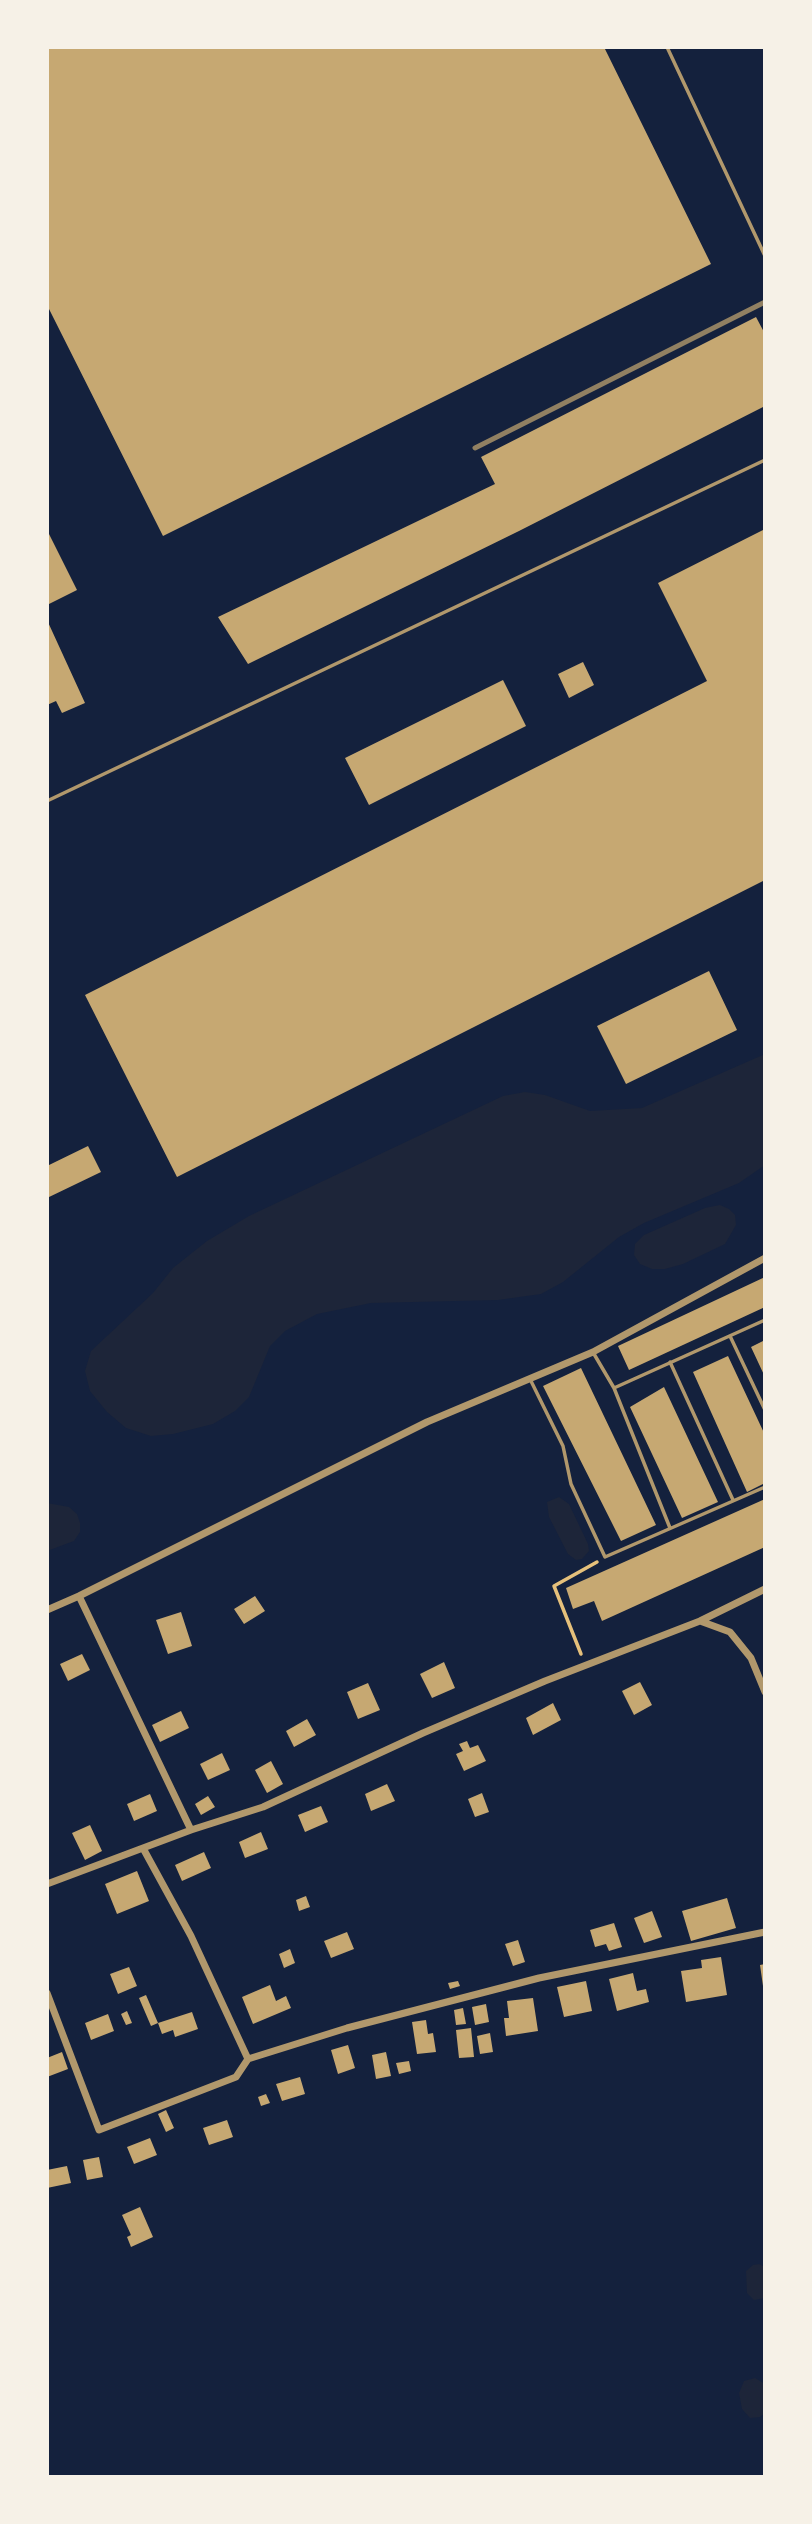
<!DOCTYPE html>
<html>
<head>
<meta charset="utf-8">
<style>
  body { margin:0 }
  #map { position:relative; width:812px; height:2524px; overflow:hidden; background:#14213d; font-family:"Sofia Sans Condensed",sans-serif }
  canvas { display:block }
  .frame { position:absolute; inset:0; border:49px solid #f6f1e7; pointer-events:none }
</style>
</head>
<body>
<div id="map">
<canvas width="812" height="2524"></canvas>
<div class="frame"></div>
</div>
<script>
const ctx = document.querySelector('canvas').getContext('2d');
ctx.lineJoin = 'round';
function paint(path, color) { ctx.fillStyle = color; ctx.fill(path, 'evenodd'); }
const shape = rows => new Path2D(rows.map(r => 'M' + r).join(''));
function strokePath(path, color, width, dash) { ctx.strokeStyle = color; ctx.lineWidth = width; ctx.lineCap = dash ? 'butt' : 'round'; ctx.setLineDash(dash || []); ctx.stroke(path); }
const green = shape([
  [765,1054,765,1165,739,1183,644,1223,619,1237,563,1282,541,1294,498,1300,371,1303,317,1314,285,1331,270,1346,249,1397,235,1411,213,1424,173,1434,151,1436,126,1428,107,1412,90,1391,85,1371,91,1351,153,1293,173,1268,207,1241,249,1216,503,1096,525,1092,545,1095,590,1111,642,1108],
  [720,1205,729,1209,735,1215,736,1225,725,1244,683,1264,665,1269,652,1269,640,1264,634,1255,635,1244,644,1235,705,1208],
  [559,1497,569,1504,588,1544,589,1551,582,1559,576,1560,568,1554,549,1517,547,1502],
  [47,1503,69,1507,77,1514,80,1523,80,1532,74,1541,47,1551],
  [759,2264,765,2267,765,2298,754,2300,747,2293,746,2271,753,2265],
  [755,2378,765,2384,765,2413,760,2417,750,2418,742,2409,739,2393,744,2381]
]);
const building = shape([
  [47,47,604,47,711,264,163,536,47,305],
  [756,317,765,334,765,406,519,531,248,664,218,617,495,484,481,457],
  [765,529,765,880,177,1177,85,995,707,681,658,583],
  [47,530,77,590,47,605],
  [47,620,85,703,62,713,56,701,47,705],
  [583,662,594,685,569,698,558,674],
  [503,680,526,726,369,805,345,758],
  [709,971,737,1030,626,1084,597,1026],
  [88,1146,101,1172,47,1198,47,1166],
  [765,1277,765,1307,629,1370,618,1346],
  [765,1340,765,1377,751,1347],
  [728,1356,765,1435,765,1483,747,1492,693,1372],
  [581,1368,656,1525,621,1541,543,1386],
  [664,1387,718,1502,682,1518,630,1407],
  [765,1499,765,1547,602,1621,594,1601,573,1609,566,1588],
  [255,1596,265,1611,244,1624,234,1609],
  [181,1612,192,1646,168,1654,156,1620],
  [82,1654,90,1670,68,1681,60,1664],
  [444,1662,455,1688,432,1698,420,1674],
  [640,1682,652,1705,634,1715,622,1691],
  [368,1683,380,1710,358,1719,347,1692],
  [553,1703,561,1720,533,1735,526,1718],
  [181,1711,189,1728,160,1742,152,1725],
  [307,1719,316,1735,294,1747,286,1731],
  [467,1741,470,1748,478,1745,486,1761,464,1771,456,1754,463,1751,459,1744],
  [222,1753,230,1770,208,1780,200,1764],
  [271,1761,283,1784,267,1793,255,1770],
  [387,1784,395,1801,371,1811,365,1794],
  [482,1793,489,1812,475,1817,468,1799],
  [150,1794,157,1811,134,1821,127,1804],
  [208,1796,215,1807,201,1815,195,1804],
  [321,1806,328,1822,305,1832,298,1815],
  [90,1825,102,1851,85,1860,72,1833],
  [261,1832,268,1849,245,1858,239,1842],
  [204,1852,211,1868,182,1881,175,1865],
  [137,1871,149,1901,117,1914,105,1884],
  [306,1896,310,1907,299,1911,296,1900],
  [727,1898,736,1928,691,1941,682,1911],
  [652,1911,662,1937,644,1943,634,1918],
  [614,1923,622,1947,609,1951,606,1944,595,1947,590,1930],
  [347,1932,354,1949,331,1958,324,1941],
  [518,1940,525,1962,513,1966,505,1944],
  [290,1949,295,1963,284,1968,279,1954],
  [721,1957,727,1995,686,2002,681,1971,702,1968,701,1960],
  [765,1964,765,1985,763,1986,760,1965],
  [129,1967,137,1986,118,1994,110,1974],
  [633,1973,637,1991,646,1989,649,2002,617,2011,609,1979],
  [458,1981,460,1986,450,1989,448,1983],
  [586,1981,592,2011,564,2017,557,1987],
  [270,1985,276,2001,286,1996,291,2008,253,2024,242,1997],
  [146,1995,158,2023,151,2026,139,1998],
  [533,1998,538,2031,506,2036,504,2018,509,2018,507,2001],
  [486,2004,489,2022,475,2025,472,2007],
  [463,2008,466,2024,456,2025,454,2010],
  [127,2011,132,2023,126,2025,121,2014],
  [192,2012,198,2029,175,2037,173,2030,162,2034,158,2023],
  [108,2014,114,2031,91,2040,85,2023],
  [426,2020,428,2034,433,2033,436,2052,417,2054,412,2022],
  [471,2028,474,2057,459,2058,456,2030],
  [490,2033,493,2052,480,2054,477,2036],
  [348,2045,355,2068,338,2074,331,2050],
  [62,2052,68,2069,47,2077,47,2058],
  [386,2052,391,2076,376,2079,372,2055],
  [409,2061,411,2071,399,2074,396,2063],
  [300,2077,305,2094,282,2101,276,2084],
  [266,2094,270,2103,261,2106,258,2097],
  [166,2110,174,2128,166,2132,158,2114],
  [227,2120,233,2137,209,2145,203,2128],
  [150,2138,157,2155,134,2164,127,2147],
  [99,2157,103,2177,87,2180,83,2160],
  [67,2166,71,2183,47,2188,47,2170],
  [140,2207,153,2237,131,2247,127,2237,131,2235,122,2215]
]);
const path = shape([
  [581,1654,554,1586,597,1562]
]);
const service = shape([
  [667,47,765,256],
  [47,801,765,460],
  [730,1336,765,1410],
  [594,1354,614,1388,765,1320],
  [670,1362,733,1500],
  [530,1379,563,1446,571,1484,605,1557,765,1487],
  [614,1388,670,1528]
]);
const minor = shape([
  [79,1596,191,1830],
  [47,1610,79,1596,427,1422,593,1352,765,1258],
  [700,1621,730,1632,751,1658,765,1692],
  [144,1850,191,1936,248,2059],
  [47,1884,191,1830,263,1807,423,1733,545,1681,700,1621,765,1589],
  [47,1993,99,2130,236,2077,248,2059,347,2028,539,1978,765,1932]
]);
const rail = shape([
  [475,448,765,302]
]);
paint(green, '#1d2539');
paint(building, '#c6a872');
strokePath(path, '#e5c07b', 3.5);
strokePath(service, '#b1986c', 3.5);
strokePath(minor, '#b1986c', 7);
strokePath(rail, '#918062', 5);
</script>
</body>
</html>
